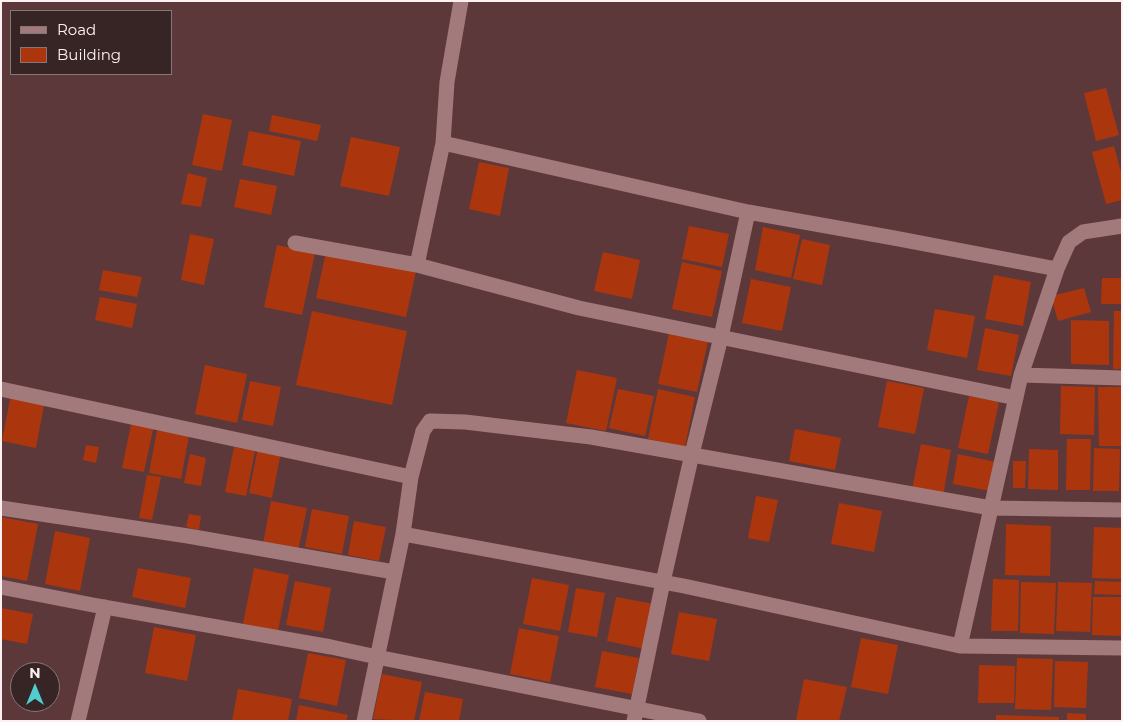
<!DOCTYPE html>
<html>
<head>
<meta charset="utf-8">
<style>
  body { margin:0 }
  #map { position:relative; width:1123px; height:722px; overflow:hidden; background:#5d383a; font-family:Montserrat,sans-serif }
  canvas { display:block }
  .frame { position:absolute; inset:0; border:2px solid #fef0f0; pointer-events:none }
  .legend { position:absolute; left:10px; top:10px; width:162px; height:65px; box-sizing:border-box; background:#372526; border:1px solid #877677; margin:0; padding:6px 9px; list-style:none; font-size:15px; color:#fef0f0 }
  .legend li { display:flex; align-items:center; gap:10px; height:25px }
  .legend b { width:25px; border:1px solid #877677 }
  .north { position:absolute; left:10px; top:662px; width:50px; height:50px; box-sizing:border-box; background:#372526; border:1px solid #877677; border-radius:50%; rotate:0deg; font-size:14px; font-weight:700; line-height:20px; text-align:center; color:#fef0f0 }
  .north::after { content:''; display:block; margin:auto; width:18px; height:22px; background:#52cdcf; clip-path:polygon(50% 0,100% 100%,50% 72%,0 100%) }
</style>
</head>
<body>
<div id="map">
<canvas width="1123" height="722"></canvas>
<div class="frame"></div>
<ul class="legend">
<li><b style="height:6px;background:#a37a7b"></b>Road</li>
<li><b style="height:14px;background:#ab360e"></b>Building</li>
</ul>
<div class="north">N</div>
</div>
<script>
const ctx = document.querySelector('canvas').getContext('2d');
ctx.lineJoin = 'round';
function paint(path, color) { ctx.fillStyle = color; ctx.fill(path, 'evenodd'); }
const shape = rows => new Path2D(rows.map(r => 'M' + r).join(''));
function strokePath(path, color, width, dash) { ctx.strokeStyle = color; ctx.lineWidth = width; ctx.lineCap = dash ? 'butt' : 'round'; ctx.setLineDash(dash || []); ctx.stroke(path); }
const building = shape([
  [1106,88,1119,135,1096,141,1084,93],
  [203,114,232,120,222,171,192,165],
  [272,115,321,125,317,141,269,131],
  [249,131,301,141,294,176,242,165],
  [351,137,400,147,389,196,340,186],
  [1114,146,1122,176,1122,200,1106,204,1092,152],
  [479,162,509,168,500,216,469,209],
  [188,173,207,178,201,207,181,204],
  [240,179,277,186,271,215,234,207],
  [689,226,729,234,722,267,682,259],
  [763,227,800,235,791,278,755,270],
  [190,234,214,239,204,285,181,280],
  [802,239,830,245,822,285,793,279],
  [277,245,315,253,302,315,264,307],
  [326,252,416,271,406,317,316,298],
  [603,252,640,260,632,299,594,291],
  [682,262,722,271,712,317,672,309],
  [103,270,142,277,137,297,99,290],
  [994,275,1031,282,1023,326,985,319],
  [1102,278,1122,278,1122,304,1101,304],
  [751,279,791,287,782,331,742,323],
  [1084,288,1091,312,1058,321,1051,296],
  [100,297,137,304,132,328,95,320],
  [935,309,975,316,967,358,927,350],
  [312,311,407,331,392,405,296,385],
  [1114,311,1122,311,1122,369,1113,369],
  [1071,320,1109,321,1109,365,1071,364],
  [985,328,1019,335,1011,376,977,370],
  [670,329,709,337,697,392,658,384],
  [205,365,247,374,237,423,195,414],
  [577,370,617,378,606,431,566,423],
  [250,381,281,387,273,426,242,420],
  [887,381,924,388,915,434,878,427],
  [1061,386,1095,387,1094,435,1060,434],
  [1098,387,1122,387,1122,446,1099,446],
  [618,389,654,396,645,436,609,428],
  [658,389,695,397,685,447,648,439],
  [11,394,45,400,36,448,2,441],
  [969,396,999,402,988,454,958,448],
  [132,420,154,425,144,472,122,468],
  [795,429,841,438,835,470,789,461],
  [157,430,189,436,181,479,149,473],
  [1067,439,1091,439,1090,490,1066,490],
  [921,444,951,450,943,496,912,490],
  [86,445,99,447,96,463,83,460],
  [234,447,255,451,246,496,225,492],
  [258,448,281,452,272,498,249,493],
  [1094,448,1120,449,1119,491,1093,491],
  [1029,449,1058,450,1058,490,1028,489],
  [190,454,206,458,201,486,184,483],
  [958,454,996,462,991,491,953,484],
  [1013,461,1026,461,1025,488,1013,488],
  [147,475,161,477,152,520,139,518],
  [756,496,778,500,769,542,748,538],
  [271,501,307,508,298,551,263,544],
  [839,503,882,511,874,552,831,544],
  [312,509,349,516,342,554,305,547],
  [189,514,201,516,199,530,186,527],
  [1,517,38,524,27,581,1,576],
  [354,521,386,527,379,561,348,555],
  [1006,524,1051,526,1050,576,1005,575],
  [1094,527,1122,528,1122,579,1092,578],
  [55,531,90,538,80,591,45,584],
  [138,568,191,578,185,608,132,597],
  [254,568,289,575,278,631,243,624],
  [532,578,569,585,560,631,523,624],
  [993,579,1019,580,1018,631,991,631],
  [295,581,331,588,323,632,286,625],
  [1095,581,1122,582,1122,595,1094,594],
  [1021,582,1056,583,1054,634,1020,633],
  [1058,582,1092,583,1090,632,1056,631],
  [576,588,605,593,597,637,568,632],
  [616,597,654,604,645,649,607,641],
  [1093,597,1122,597,1122,636,1092,635],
  [1,608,33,614,27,644,1,639],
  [679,612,717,619,709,661,671,654],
  [154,627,196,635,187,681,145,673],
  [519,628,559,636,550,682,510,674],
  [861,638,898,645,888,694,851,687],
  [602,651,639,658,632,694,595,687],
  [308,653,346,660,337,706,299,698],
  [1017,658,1053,659,1051,710,1015,709],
  [1055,661,1088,662,1086,708,1054,707],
  [979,665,1015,666,1014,703,978,703],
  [382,674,422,682,414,721,373,719],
  [804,679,847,687,839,721,796,721],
  [238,689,292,699,288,721,232,721],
  [425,692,463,699,459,721,419,721],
  [299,705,348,715,346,721,296,721],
  [1067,713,1086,714,1086,721,1067,721],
  [996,715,1059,717,1059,721,996,721]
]);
const minor = shape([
  [443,143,748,212,894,238,1057,269],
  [295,243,417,265,579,308,1016,398],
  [417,265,443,143,447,82,461,1],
  [1021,375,1122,378],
  [1,389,411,477],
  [1,508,188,536,394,572],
  [403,534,684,586,960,646,1122,648],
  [1,587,93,605,331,647,377,657,699,721],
  [960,646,1021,375,1057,269,1069,242,1083,232,1122,226],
  [78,721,105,607],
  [364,721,403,534,411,477,423,431,430,421,465,422,591,437,991,508,1122,510],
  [634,721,663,582,692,454,721,337,748,212]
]);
paint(building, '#ab360e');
strokePath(minor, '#a37a7b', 15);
</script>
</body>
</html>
